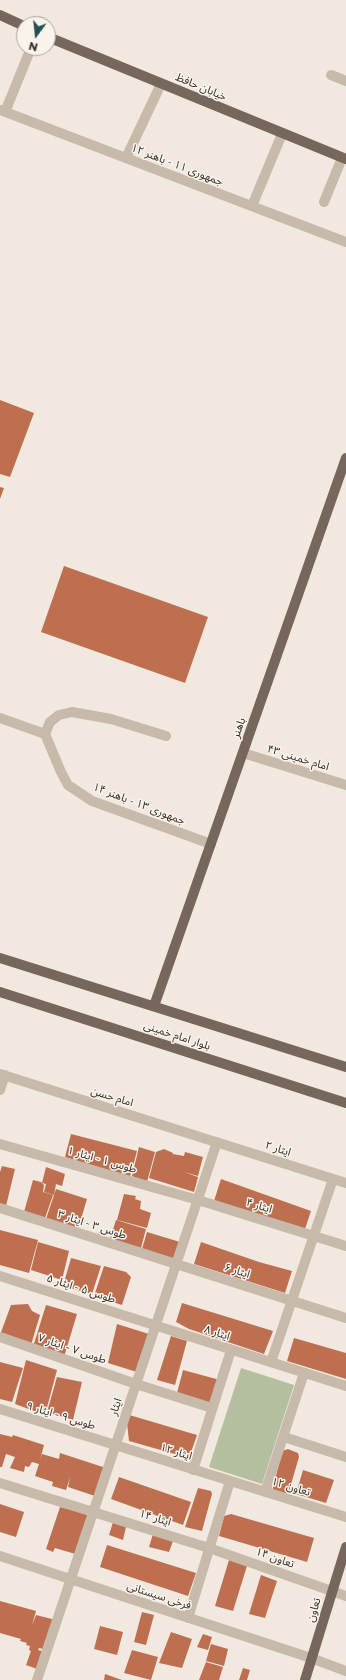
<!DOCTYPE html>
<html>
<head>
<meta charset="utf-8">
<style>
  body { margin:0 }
  #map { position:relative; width:346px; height:1680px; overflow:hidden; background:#f1e9df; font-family:Montserrat,sans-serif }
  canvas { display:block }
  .north { position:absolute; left:16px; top:16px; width:40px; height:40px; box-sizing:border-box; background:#f9f3eb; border:1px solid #aba49e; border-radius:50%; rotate:195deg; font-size:11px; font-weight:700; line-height:16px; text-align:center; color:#372e2a }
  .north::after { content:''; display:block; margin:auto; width:14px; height:18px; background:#225055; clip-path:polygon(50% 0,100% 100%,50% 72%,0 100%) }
</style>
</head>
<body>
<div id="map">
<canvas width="346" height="1680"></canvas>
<div class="north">N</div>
</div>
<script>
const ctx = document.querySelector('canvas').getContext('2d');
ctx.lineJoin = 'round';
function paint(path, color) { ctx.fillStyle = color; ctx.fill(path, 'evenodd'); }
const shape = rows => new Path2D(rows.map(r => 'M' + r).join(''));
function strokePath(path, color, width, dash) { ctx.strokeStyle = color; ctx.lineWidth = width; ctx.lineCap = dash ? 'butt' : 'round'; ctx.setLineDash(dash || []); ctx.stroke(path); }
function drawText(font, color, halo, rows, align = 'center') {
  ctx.font = font + ' Montserrat,"Noto Sans Arabic",sans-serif'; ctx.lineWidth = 3; ctx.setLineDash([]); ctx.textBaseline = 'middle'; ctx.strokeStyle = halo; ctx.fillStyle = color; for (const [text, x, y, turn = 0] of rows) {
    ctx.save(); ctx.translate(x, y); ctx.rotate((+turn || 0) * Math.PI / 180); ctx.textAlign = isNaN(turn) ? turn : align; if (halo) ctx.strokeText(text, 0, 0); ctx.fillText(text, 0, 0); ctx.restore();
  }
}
const green = shape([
  [241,1368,294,1385,262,1484,209,1467]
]);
const building = shape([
  [0,400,34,413,10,477,0,474],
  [0,487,4,488,0,499],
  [64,566,208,617,185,683,41,632],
  [71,1134,137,1151,130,1177,65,1157],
  [139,1147,155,1152,147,1182,132,1176],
  [164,1149,173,1153,172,1158,173,1154,184,1156,185,1152,203,1157,198,1176,184,1172,198,1177,194,1192,149,1178,156,1152],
  [2,1166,15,1169,6,1206,0,1204,0,1172],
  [46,1167,65,1174,62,1186,56,1184,54,1195,44,1192,46,1184,42,1183],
  [221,1179,311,1211,304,1232,213,1204],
  [33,1180,41,1182,44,1185,43,1192,53,1195,45,1218,24,1212],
  [56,1189,87,1199,78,1229,46,1219],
  [124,1194,136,1196,135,1199,141,1201,140,1209,151,1213,147,1228,117,1220],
  [116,1220,146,1229,141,1248,110,1239],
  [0,1230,38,1240,29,1273,0,1265],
  [147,1232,180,1242,175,1259,142,1249],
  [38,1242,69,1251,62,1280,31,1270],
  [201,1242,259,1262,292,1271,285,1293,194,1264],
  [71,1258,101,1266,92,1294,63,1286],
  [104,1266,126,1272,131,1277,122,1305,94,1296],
  [182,1303,273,1331,264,1354,189,1329,176,1322],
  [28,1304,32,1311,40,1315,31,1345,0,1335,11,1305],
  [46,1305,77,1314,64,1357,33,1347],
  [117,1324,152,1335,140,1373,108,1363],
  [171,1336,187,1341,175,1385,157,1380],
  [294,1338,346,1353,346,1379,287,1361],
  [26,1360,57,1370,45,1415,15,1404],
  [0,1362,23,1368,12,1402,0,1399],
  [183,1370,220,1380,213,1404,177,1393],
  [57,1377,82,1382,73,1420,47,1412],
  [126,1414,197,1435,189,1458,129,1441],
  [0,1434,12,1437,13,1435,44,1445,40,1460,42,1454,59,1459,60,1453,109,1469,95,1496,68,1487,70,1477,66,1490,52,1486,53,1482,35,1476,39,1464,32,1462,29,1467,25,1466,24,1472,10,1468,15,1457,6,1454,2,1467,0,1467],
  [288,1449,298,1453,299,1457,287,1498,272,1492,282,1451],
  [303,1470,334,1480,326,1503,296,1494],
  [119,1477,191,1502,183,1525,111,1499],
  [198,1488,211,1491,212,1494,202,1531,185,1527],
  [0,1504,24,1512,16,1537,0,1532],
  [60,1507,95,1515,82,1556,55,1548,53,1552,46,1549],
  [231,1514,314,1538,307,1562,219,1536,224,1516],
  [113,1522,126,1527,123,1540,109,1535],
  [153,1534,173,1541,169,1552,149,1547],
  [107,1545,196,1573,188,1596,100,1567],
  [229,1560,247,1566,233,1611,215,1606],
  [261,1575,277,1581,265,1618,249,1614],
  [0,1601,36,1611,32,1625,36,1615,56,1620,47,1650,39,1648,38,1650,46,1652,40,1670,26,1665,31,1651,29,1650,30,1646,26,1645,27,1643,20,1641,21,1639,0,1633],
  [142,1612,154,1615,146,1645,134,1642],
  [100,1626,123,1632,117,1655,94,1649],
  [171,1632,192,1639,182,1668,159,1663],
  [203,1634,212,1637,208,1650,197,1647],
  [211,1644,228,1649,224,1666,206,1661],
  [132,1650,158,1657,151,1680,124,1673],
  [206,1662,223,1667,219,1680,199,1680],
  [243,1668,250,1670,247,1680,239,1680],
  [105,1674,122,1680,104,1680]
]);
const minor = shape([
  [331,75,346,81],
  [0,110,346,242],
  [5,112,31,48],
  [126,158,161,84],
  [324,202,342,158],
  [252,206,282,134],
  [0,718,45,734,61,772,68,785,92,801,211,844],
  [45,734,50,722,59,715,72,712,111,719,166,736],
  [243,753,346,785],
  [0,1074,346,1183],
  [0,1090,5,1075],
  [0,1144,198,1200,346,1246],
  [0,1208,346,1318],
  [0,1276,346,1386],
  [0,1337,136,1384,212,1408],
  [271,1362,333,1179],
  [0,1409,346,1517],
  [284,1437,346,1457],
  [193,1470,231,1350],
  [0,1483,209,1548,346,1596],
  [265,1492,304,1373],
  [0,1556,311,1658,346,1671],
  [188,1618,230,1481],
  [37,1680,217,1142]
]);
const major = shape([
  [0,15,24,26],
  [48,37,346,159],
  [0,958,346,1067],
  [0,992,346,1103],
  [154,1006,346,458],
  [305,1680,346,1547]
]);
const streetNames = [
  ["خیابان حافظ",201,87,23],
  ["جمهوری ۱۱ - باهنر ۱۲",177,165,21],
  ["باهنر",239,728,-71],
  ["امام خمینی ۴۳",298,758,17],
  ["جمهوری ۱۳ - باهنر ۱۴",139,804,21],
  ["بلوار امام خمینی",177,1036,18],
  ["امام حسن",112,1097,17],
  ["ایثار ۲",278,1149,18],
  ["طوس ۱ - ایثار ۱",102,1160,16],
  ["ایثار ۴",259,1206,17],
  ["طوس ۳ - ایثار ۳",92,1225,18],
  ["ایثار ۶",237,1271,18],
  ["طوس ۵ - ایثار ۵",81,1289,18],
  ["ایثار ۸",217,1333,18],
  ["طوس ۷ - ایثار ۷",72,1349,19],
  ["ایثار",116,1407,-71],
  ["طوس ۹ - ایثار ۹",61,1416,17],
  ["ایثار ۱۲",176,1452,17],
  ["تعاون ۱۲",291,1487,17],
  ["ایثار ۱۴",155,1518,17],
  ["تعاون ۱۴",275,1558,20],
  ["فرخی سیستانی",159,1596,18],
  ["تعاون",314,1610,-73]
];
paint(green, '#b3bf9f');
paint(building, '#bd6f50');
strokePath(minor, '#c8baab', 10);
strokePath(major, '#77665c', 10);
drawText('11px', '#372e2a', '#f9f3eb', streetNames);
</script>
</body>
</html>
